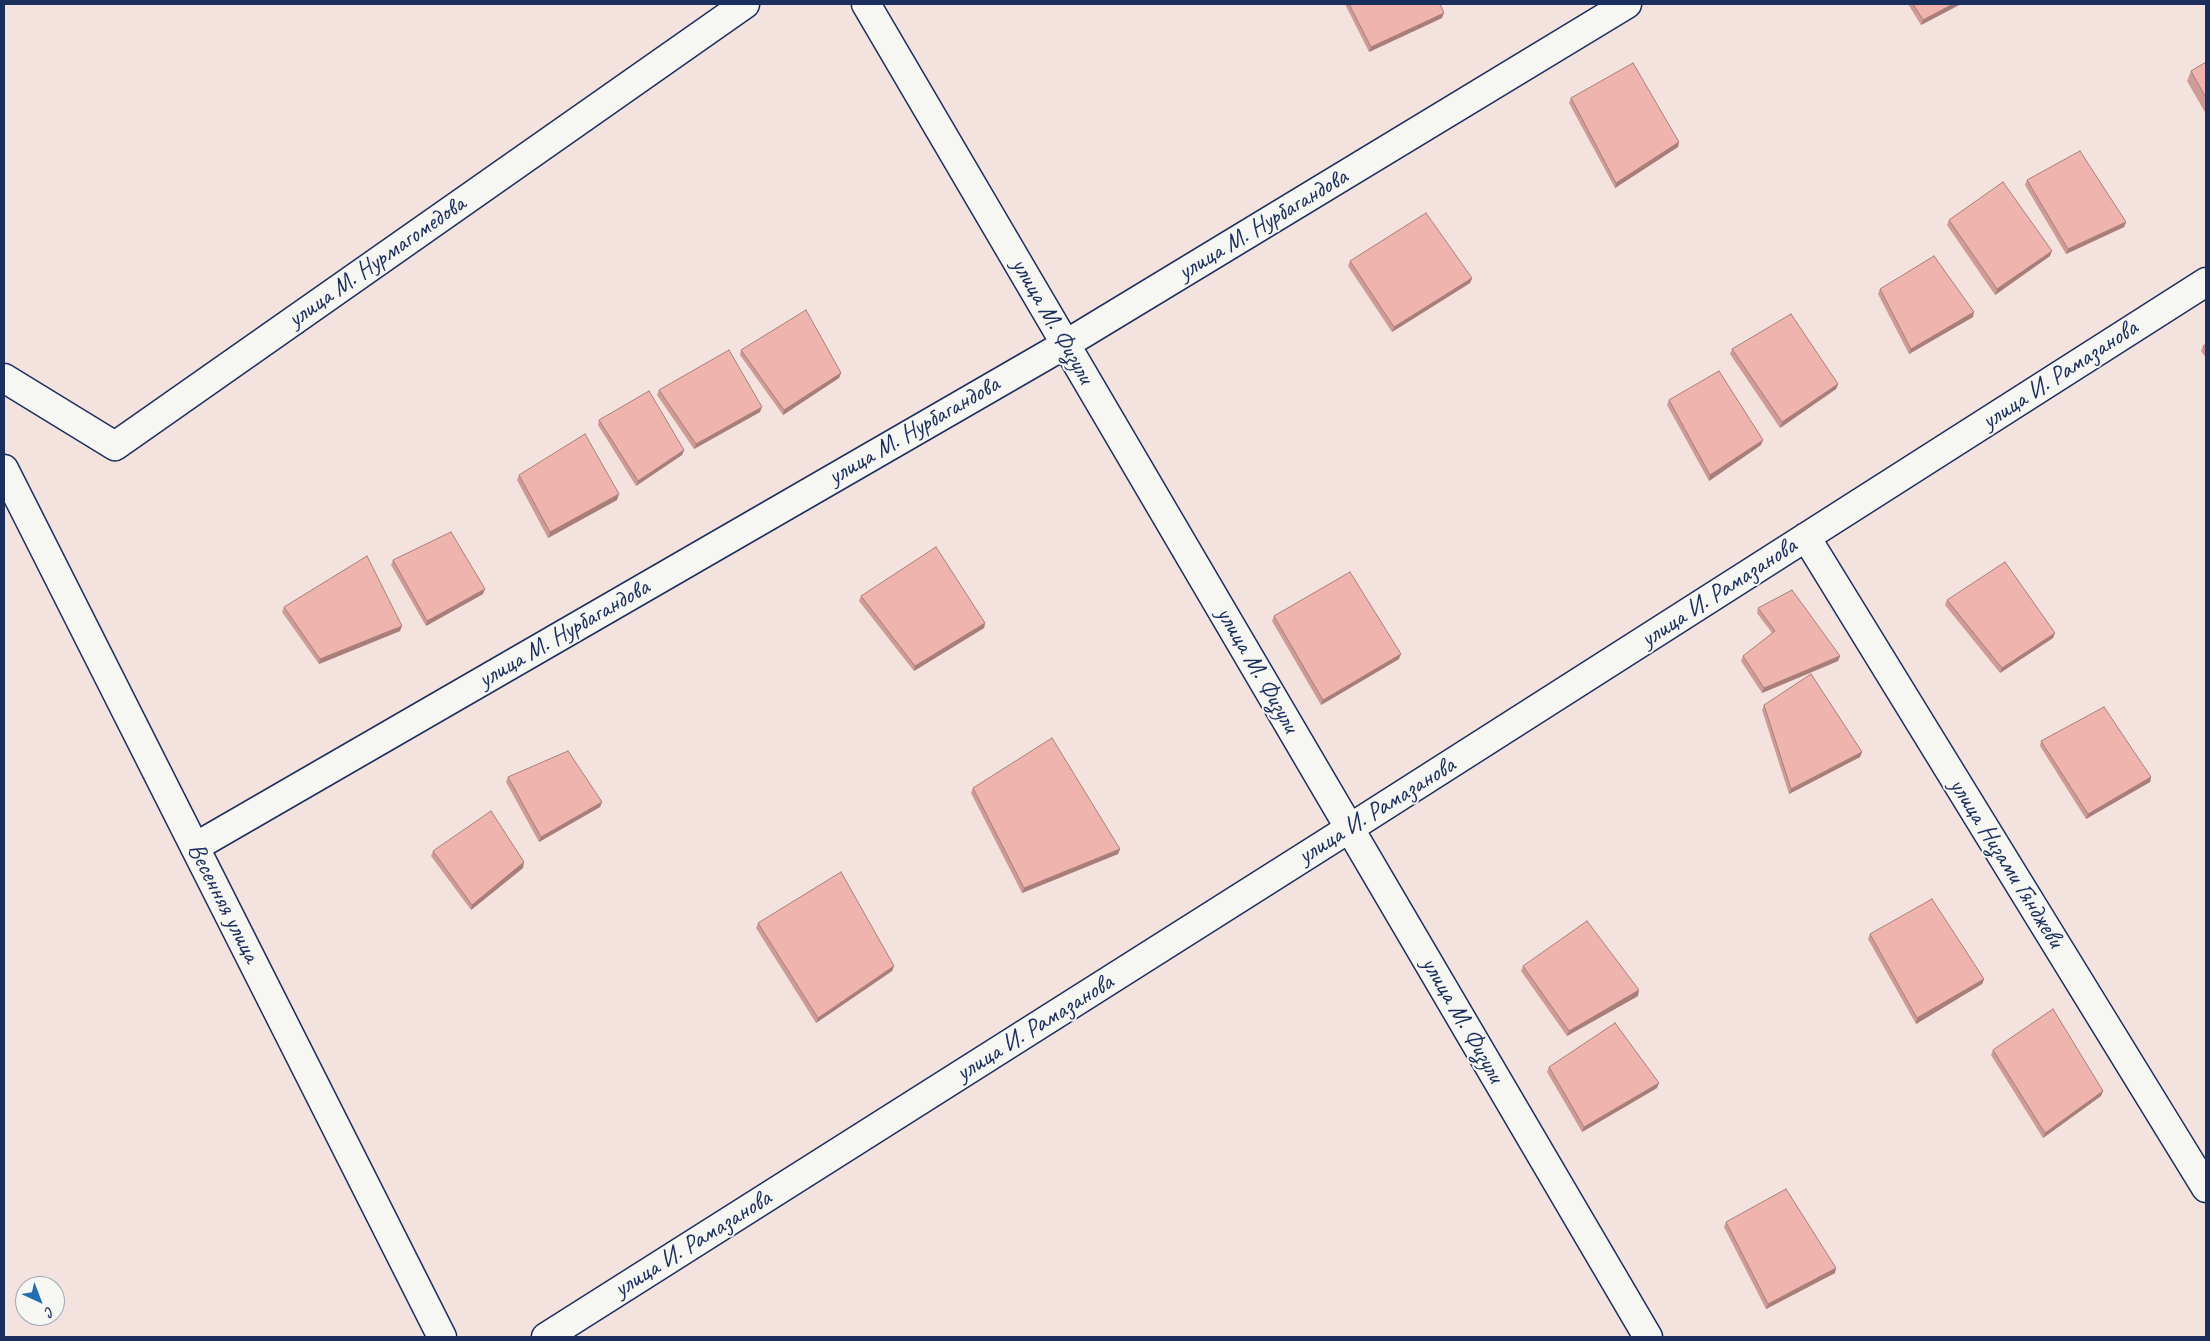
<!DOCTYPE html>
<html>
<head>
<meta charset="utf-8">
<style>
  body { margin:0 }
  #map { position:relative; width:2210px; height:1341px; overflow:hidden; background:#f4e2de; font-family:Caveat,sans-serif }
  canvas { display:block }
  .frame { position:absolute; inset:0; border:5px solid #1b2f5e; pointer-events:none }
  .north { position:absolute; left:15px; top:1276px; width:50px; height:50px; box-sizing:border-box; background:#f6f6f2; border:1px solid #9ea6b7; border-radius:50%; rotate:137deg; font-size:14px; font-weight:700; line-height:20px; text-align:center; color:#1b2f5e }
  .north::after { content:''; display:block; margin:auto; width:18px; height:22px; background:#1f6fb2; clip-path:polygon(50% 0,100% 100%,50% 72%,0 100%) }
</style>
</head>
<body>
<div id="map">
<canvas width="2210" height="1341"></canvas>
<div class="frame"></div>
<div class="north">С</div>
</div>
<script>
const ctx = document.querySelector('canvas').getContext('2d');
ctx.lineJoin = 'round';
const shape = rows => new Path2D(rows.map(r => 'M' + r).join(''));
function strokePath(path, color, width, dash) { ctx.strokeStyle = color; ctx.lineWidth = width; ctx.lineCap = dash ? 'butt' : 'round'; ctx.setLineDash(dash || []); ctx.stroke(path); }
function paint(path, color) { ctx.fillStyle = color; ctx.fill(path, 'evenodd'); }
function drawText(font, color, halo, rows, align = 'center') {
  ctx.font = font + ' Caveat,sans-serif'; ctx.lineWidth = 4; ctx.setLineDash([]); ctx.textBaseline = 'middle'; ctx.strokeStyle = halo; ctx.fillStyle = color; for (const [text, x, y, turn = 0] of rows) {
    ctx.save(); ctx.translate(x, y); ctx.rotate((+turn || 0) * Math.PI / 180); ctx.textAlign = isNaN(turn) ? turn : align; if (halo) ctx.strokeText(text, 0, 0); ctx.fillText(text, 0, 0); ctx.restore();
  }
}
const street = shape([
  [866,4,1648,1337],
  [4,378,115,446,745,4],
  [1806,537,2206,1188],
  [195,847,1066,344,1627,4],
  [546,1337,1350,828,2206,282]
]);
const secondary = shape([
  [4,469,442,1337]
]);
const wall = shape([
  [1345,4,1440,4,1442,18,1369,52],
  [1908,4,1961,4,1921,25],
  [2206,62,2206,114,2187,81,2191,71],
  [1571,98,1679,142,1678,147,1615,188,1569,103],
  [2027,180,2126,222,2124,227,2066,254,2025,185],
  [1949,220,2050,256,1995,295,1947,225],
  [1350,261,1472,278,1470,283,1392,332,1348,266],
  [1880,289,1973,317,1909,354,1878,294],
  [2206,344,2206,358,2201,351,2203,346],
  [1732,349,1838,384,1836,389,1780,428,1730,354],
  [741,350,841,373,839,378,783,415,740,355],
  [659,390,760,412,694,449,657,395],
  [1669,400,1761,445,1709,481,1667,405],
  [599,420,684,450,682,455,636,486,598,425],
  [519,475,617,500,548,538,517,480],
  [393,560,483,594,426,626,391,565],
  [861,596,985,623,984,628,914,671,859,601],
  [1947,600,2053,638,2000,673,1945,605],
  [284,607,400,631,319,664,282,612],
  [1758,608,1840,656,1838,661,1762,693,1741,661,1743,656,1772,633,1757,613],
  [1274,616,1399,659,1321,705,1272,621],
  [1764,705,1862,752,1860,757,1789,794,1762,710],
  [2041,741,2151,777,2150,782,2086,819,2040,746],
  [508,777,602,802,600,807,539,842,506,782],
  [973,788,1120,849,1118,854,1022,893,971,793],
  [433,851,523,868,471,910,431,856],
  [758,923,894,966,892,971,816,1023,756,928],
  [1870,934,1984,979,1982,984,1916,1024,1868,939],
  [1523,966,1638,996,1567,1036,1521,971],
  [1993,1050,2103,1091,2101,1096,2043,1138,1991,1055],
  [1549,1067,1657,1088,1582,1132,1547,1072],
  [1726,1222,1835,1273,1766,1309,1724,1227]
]);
const shadedWall = shape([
  [1953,4,1961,4,1921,25,1923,20],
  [1444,13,1442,18,1369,52,1371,47],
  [1679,142,1678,147,1615,188,1616,183],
  [2126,222,2124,227,2066,254,2068,249],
  [2052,251,2050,256,1995,295,1997,289],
  [1472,278,1470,283,1392,332,1394,327],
  [1974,312,1973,317,1909,354,1911,349],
  [841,373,839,378,783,415,784,410],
  [1838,384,1836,389,1780,428,1782,422],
  [762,407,760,412,694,449,696,444],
  [1763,440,1761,445,1709,481,1710,475],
  [684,450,682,455,636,486,638,481],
  [619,494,617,500,548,538,550,532],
  [485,589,483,594,426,626,427,621],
  [985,623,984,628,914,671,915,666],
  [402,626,400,631,319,664,320,659],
  [2055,633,2053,638,2000,673,2002,668],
  [1401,654,1399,659,1321,705,1323,700],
  [1840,656,1838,661,1762,693,1764,688],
  [1862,752,1860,757,1789,794,1791,789],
  [2151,777,2150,782,2086,819,2088,814],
  [602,802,600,807,539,842,541,837],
  [1120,849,1118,854,1022,893,1024,888],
  [524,862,523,868,471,910,472,905],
  [894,966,892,971,816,1023,818,1018],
  [1984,979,1982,984,1916,1024,1917,1018],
  [1639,990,1638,996,1567,1036,1569,1031],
  [1659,1083,1657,1088,1582,1132,1584,1127],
  [2103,1091,2101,1096,2043,1138,2045,1133],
  [1836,1268,1835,1273,1766,1309,1768,1304]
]);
const building = shape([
  [1349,4,1440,4,1444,13,1371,47,1349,4],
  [1913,4,1953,4,1923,20,1913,4],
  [2206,62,2206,98,2191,71,2206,62],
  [1633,63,1679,142,1616,183,1571,98,1633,63],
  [2080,151,2126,222,2068,249,2027,180,2080,151],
  [2003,182,2052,251,1997,289,1949,220,2003,182],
  [1426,213,1472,278,1394,327,1350,261,1426,213],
  [1934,256,1974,312,1911,349,1880,289,1934,256],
  [806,310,841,373,784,410,741,350,806,310],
  [1791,314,1838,384,1782,422,1732,349,1791,314],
  [2206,344,2206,350,2203,346,2206,344],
  [729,350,762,407,696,444,659,390,729,350],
  [1719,371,1763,440,1710,475,1669,400,1719,371],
  [649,391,684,450,638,481,599,420,649,391],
  [585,434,619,494,550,532,519,475,585,434],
  [451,532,485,589,427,621,393,560,451,532],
  [936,547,985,623,915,666,861,596,936,547],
  [367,556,402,626,320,659,284,607,367,556],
  [2005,562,2055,633,2002,668,1947,600,2005,562],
  [1350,572,1401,654,1323,700,1274,616,1350,572],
  [1792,590,1840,656,1764,688,1743,656,1775,631,1758,608,1792,590],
  [1811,674,1862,752,1791,789,1764,705,1811,674],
  [2104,707,2151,777,2088,814,2041,741,2104,707],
  [1052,738,1120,849,1024,888,973,788,1052,738],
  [568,751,602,802,541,837,508,777,568,751],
  [491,811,524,862,472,905,433,851,491,811],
  [841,872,894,966,818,1018,758,923,841,872],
  [1932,899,1984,979,1917,1018,1870,934,1932,899],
  [1587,921,1639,990,1569,1031,1523,966,1587,921],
  [2053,1009,2103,1091,2045,1133,1993,1050,2053,1009],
  [1615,1023,1659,1083,1584,1127,1549,1067,1615,1023],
  [1786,1189,1836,1268,1768,1304,1726,1222,1786,1189]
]);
const streetNames = [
  ["улица М. Нурбагандова",1263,225,-31],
  ["улица М. Нурмагомедова",377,262,-35],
  ["улица М. Физули",1052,321,60],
  ["улица И. Рамазанова",2060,375,-33],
  ["улица М. Нурбагандова",914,431,-30],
  ["улица И. Рамазанова",1719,593,-33],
  ["улица М. Нурбагандова",564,634,-30],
  ["улица М. Физули",1257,670,60],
  ["улица И. Рамазанова",1377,811,-32],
  ["улица Низами Гянджеви",2006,863,58],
  ["Весенняя улица",223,903,63],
  ["улица М. Физули",1462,1020,60],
  ["улица И. Рамазанова",1035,1028,-32],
  ["улица И. Рамазанова",693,1244,-32]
];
strokePath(street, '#1b2f5e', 31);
strokePath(secondary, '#1b2f5e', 31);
strokePath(street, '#f6f6f2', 28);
strokePath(secondary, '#f6f6f2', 28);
paint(wall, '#ce9b96');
paint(shadedWall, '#a87e7a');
paint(building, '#f0b4ae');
strokePath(building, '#a87e7a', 1);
drawText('25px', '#1b2f5e', '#f6f6f2', streetNames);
</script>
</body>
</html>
